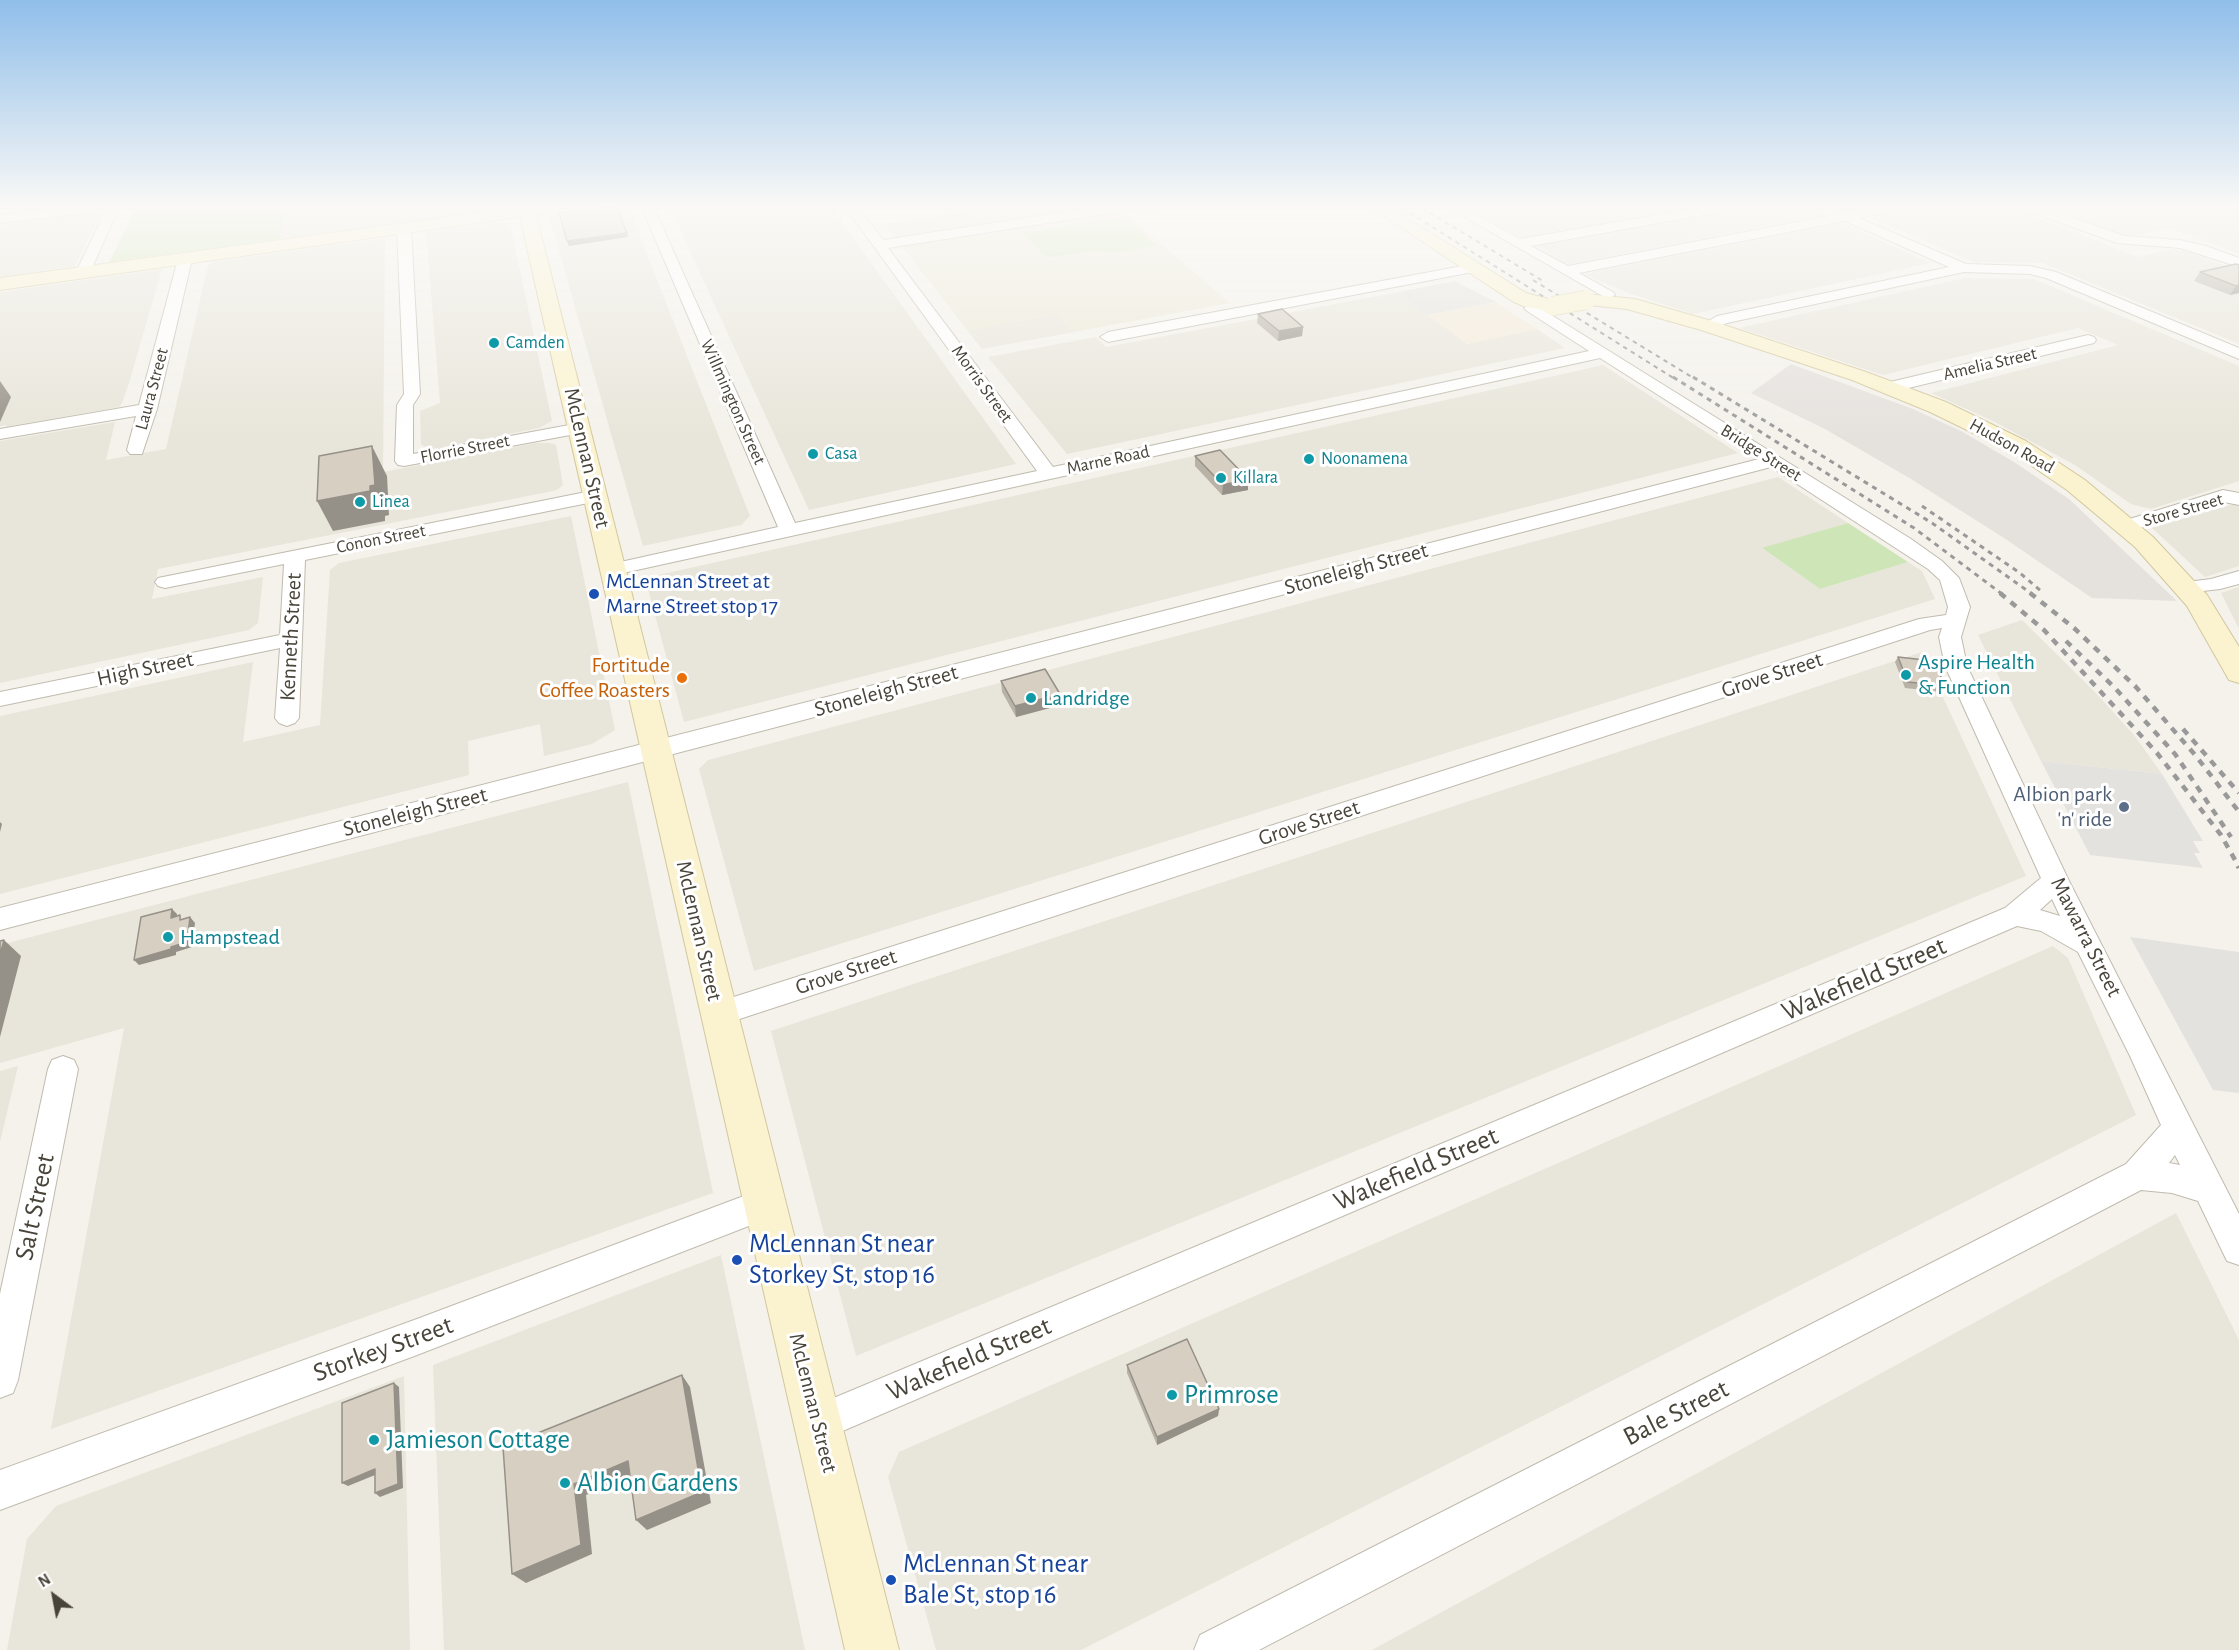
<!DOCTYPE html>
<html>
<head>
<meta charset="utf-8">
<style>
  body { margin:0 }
  #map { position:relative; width:2239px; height:1650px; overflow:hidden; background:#f5f2ec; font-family:"Alegreya Sans",sans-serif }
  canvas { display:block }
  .north { position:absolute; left:24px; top:1566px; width:60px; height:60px; -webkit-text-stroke:4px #fff; paint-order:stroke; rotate:328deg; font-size:16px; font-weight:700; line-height:24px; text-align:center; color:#49443a }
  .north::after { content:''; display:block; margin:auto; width:21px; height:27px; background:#49443a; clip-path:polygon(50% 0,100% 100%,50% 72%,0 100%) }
</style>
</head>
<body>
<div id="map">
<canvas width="2239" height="1650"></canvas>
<div class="north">N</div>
</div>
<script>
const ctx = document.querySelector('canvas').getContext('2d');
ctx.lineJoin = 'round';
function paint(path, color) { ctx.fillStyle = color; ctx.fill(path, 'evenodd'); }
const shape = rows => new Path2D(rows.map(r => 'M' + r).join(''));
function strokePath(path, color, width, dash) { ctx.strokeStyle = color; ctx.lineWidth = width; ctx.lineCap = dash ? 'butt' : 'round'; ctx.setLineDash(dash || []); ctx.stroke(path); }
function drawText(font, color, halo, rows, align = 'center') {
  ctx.font = font + ' "Alegreya Sans",sans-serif'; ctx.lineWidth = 6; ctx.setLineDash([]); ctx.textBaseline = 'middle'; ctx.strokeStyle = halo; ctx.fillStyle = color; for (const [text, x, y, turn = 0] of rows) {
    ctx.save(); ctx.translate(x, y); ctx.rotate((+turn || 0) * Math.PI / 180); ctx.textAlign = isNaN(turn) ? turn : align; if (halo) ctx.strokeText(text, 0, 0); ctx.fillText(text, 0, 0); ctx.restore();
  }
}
const residential = shape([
  [285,208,511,208,280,239],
  [609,208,629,208,750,516,741,525,643,546,549,216],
  [670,208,832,208,1016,464,809,510],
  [988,208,1161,208,1014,231,977,233,901,245,883,224],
  [1470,208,1698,208,1527,239,1520,237],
  [1742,208,1808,208,1825,215,1569,264,1537,246],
  [1908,208,2014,208,2138,257,2171,249,2189,252,2239,271,2239,344,2043,263,1974,262,1873,219,1873,214],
  [2052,208,2239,208,2239,254,2170,228,2127,237],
  [102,212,75,266,0,277,0,225],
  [503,222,510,223,552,421,539,428,433,449,425,447,421,444,420,411,440,403,426,232],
  [1841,223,1931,263,1693,314,1628,293,1584,274],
  [385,238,383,472,536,443,550,443,556,445,563,485,557,490,543,493,158,569,152,599,263,577,258,623,249,630,0,683,0,441,115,422,106,460,166,449,208,265,217,261],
  [162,269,129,383,122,403,119,407,6,427,6,425,0,426,0,292],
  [1965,278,2034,279,2239,366,2239,481,2151,509,2131,504,2075,465,1995,422,1931,393,2118,345,2078,328,1883,375,1739,328],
  [1399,292,1467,344,1537,329,1565,348,1067,454,988,357,1096,337,1106,347],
  [1057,314,1074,332,982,349,967,330],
  [1603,365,1738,453,684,722,645,578],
  [1778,477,1848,523,1763,549,1820,589,1908,562,1922,571,1935,599,754,971,699,769,708,760],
  [2234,504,2239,507,2239,566,2205,577,2152,528],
  [571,516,615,730,592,744,544,756,540,724,468,741,469,775,0,894,0,716,253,662,243,742,320,725,330,570,339,563],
  [2239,587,2239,629,2221,593],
  [2022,620,2094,691,2134,735,2162,774,2041,761,1978,635],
  [1922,652,2026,876,856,1356,771,1031],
  [628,782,713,1193,51,1429,124,1028,0,1063,0,945],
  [2053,946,2068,958,2136,1115,1081,1650,936,1650,888,1477,899,1452],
  [18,1066,0,1142,0,1071],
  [2176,1213,2239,1340,2239,1650,1372,1650],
  [721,1255,805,1650,444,1650,433,1365],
  [404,1376,410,1650,7,1650,27,1539,56,1506]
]);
const commercial = shape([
  [1496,302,1537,329,1468,344,1427,315]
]);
const industrial = shape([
  [1791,364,1913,409,1961,431,2014,462,2069,499,2177,601,2092,598,2004,538,1911,479,1825,429,1751,393]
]);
const education = shape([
  [1126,214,1230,303,1074,332,1057,314,967,330,901,245,977,233,1014,231]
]);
const green = shape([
  [136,208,285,208,280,239,109,262],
  [1124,217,1157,246,1111,253,1098,250,1051,257,1044,255,1023,233],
  [1848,523,1908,562,1820,589,1762,548]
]);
const parking = shape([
  [1455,281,1496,302,1427,315,1399,292],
  [2041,761,2162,774,2203,841,2193,841,2200,853,2194,853,2203,868,2090,855],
  [2130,937,2239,952,2239,1093,2213,1090]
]);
const street = shape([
  [61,208,99,208,93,212,0,223,0,215,61,208],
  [107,208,119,208,90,272,88,275,78,275,76,272,107,208],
  [642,208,654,208,795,523,1037,471,846,208,859,208,883,240,1092,208,1123,208,1117,212,888,248,1053,467,1589,351,1527,311,1524,308,1532,303,1911,539,1942,561,1959,578,1970,607,1961,637,1967,666,2069,881,2239,1214,2239,1265,2227,1261,2198,1201,2172,1193,2141,1190,1259,1650,1194,1650,1200,1635,2126,1164,2161,1125,2130,1056,2078,952,2041,931,2017,926,831,1436,818,1442,805,1436,799,1423,805,1410,2005,908,2041,878,1945,666,1939,637,1942,628,1930,630,718,1026,708,1023,703,1014,708,1005,718,1002,1919,619,1946,615,1948,607,1940,580,1928,569,1771,467,0,930,0,908,1759,459,1600,358,614,575,607,573,604,569,607,565,778,527,642,208],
  [2052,899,2060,916,2040,910,2052,899],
  [2175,1155,2180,1165,2169,1163,2175,1155],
  [1449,208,1464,208,1520,239,1698,208,1725,208,1719,212,1531,246,1568,266,1834,215,1835,211,1840,210,1847,212,1867,208,1890,208,1889,211,1859,218,1966,264,2030,266,2056,272,2239,348,2239,359,2046,278,2030,274,1964,272,1727,323,1708,331,1700,326,1717,316,1949,267,1845,221,1579,273,1613,292,1615,295,1608,299,1449,208],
  [2027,208,2045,208,2124,236,2180,240,2206,246,2239,258,2239,267,2180,248,2117,243,2028,211,2027,208],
  [404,224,411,228,420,394,413,405,413,454,580,423,586,424,589,428,586,432,404,466,398,465,395,461,397,405,404,394,397,228,404,224],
  [185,255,192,259,157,409,142,454,130,454,127,450,136,416,0,439,0,429,139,405,178,259,185,255],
  [1473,264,1478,265,1480,268,1478,271,1108,342,1100,337,1108,332,1473,264],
  [2088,335,2094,337,2096,340,2094,343,1892,392,1884,387,1886,383,2088,335],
  [596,490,603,492,605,496,603,500,305,560,299,718,295,723,287,726,279,723,275,718,280,648,0,706,0,692,280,635,284,564,165,588,158,586,155,582,158,578,596,490],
  [2223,490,2239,493,2239,505,2224,502,2127,532,2120,530,2117,526,2120,522,2223,490],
  [2239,571,2239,584,2220,589,2186,593,2179,591,2176,587,2179,583,2211,579,2239,571],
  [63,1056,74,1060,78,1069,18,1380,13,1393,0,1398,0,1294,48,1069,52,1060,63,1056],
  [765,1188,777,1193,782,1204,777,1215,417,1355,0,1510,0,1470,417,1319,765,1188]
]);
const secondary = shape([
  [516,208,560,208,558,212,536,215,899,1650,845,1650,520,217,0,290,0,278,516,208],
  [1372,208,1391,208,1526,293,1560,302,1563,306,1560,310,1553,312,1523,306,1512,301,1372,208],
  [1586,294,1635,299,1715,322,1866,372,1946,402,2026,441,2085,480,2153,537,2207,595,2239,647,2239,683,2229,680,2187,606,2135,547,2067,490,2010,451,1930,412,1852,380,1701,330,1627,309,1579,304,1576,300,1579,296,1586,294]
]);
const railFar3 = shape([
  [1402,208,1675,379],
  [1422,208,1543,281],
  [1533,280,1695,379]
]);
const railFar2 = shape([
  [1673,377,1914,528,2002,594],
  [1693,377,1932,523,2032,594],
  [1922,506,2020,573,2041,591]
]);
const railFar1 = shape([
  [2000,593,2044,630,2157,753,2221,835,2239,867],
  [2030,593,2074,628,2136,687,2196,756,2239,812],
  [2066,641,2114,687,2175,754,2231,837],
  [2183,729,2239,793]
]);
const rail = shape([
  [2238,866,2239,868]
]);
const secondaryBridge = shape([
  [1553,306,1586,300]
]);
const wall = shape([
  [2239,265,2239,293,2230,295,2194,281,2200,272],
  [1258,314,1303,327,1302,336,1278,341,1257,323],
  [1195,456,1248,479,1248,490,1222,495,1195,466],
  [1898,657,1945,686,1942,692,1905,688,1895,662],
  [1001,681,1061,705,1016,717,1002,692],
  [1127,1365,1219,1409,1218,1416,1157,1445,1127,1373]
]);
const shadedWall = shape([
  [627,233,628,237,569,246,567,241],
  [2239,285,2239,293,2230,295,2236,286],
  [1303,327,1302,336,1278,341,1279,331],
  [0,381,11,397,0,422],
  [372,446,387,476,389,515,385,516,385,521,333,531,317,501],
  [1248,479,1248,490,1222,495,1223,485],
  [1060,694,1061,705,1016,717,1015,706],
  [0,822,2,824,0,832],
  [172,909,177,914,176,923,171,918],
  [190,917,195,923,192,947,176,952,176,955,139,965,134,960,171,947],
  [4,940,21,956,0,1037,0,955],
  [682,1375,690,1387,711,1503,647,1530,636,1520],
  [394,1383,399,1387,403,1488,380,1497,375,1493],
  [1219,1409,1218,1416,1157,1445,1157,1437],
  [628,1461,639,1472,586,1495,592,1554,526,1583,512,1574,574,1484],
  [375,1469,380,1473,348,1486,342,1483]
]);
const building = shape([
  [597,208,617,208,627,233,567,241,559,213,597,208],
  [2236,264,2239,265,2239,285,2236,286,2200,272,2236,264],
  [1282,309,1303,327,1279,331,1258,314,1282,309],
  [372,446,375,485,370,486,370,491,317,501,319,456,372,446],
  [1220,450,1248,479,1223,485,1195,456,1220,450],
  [1898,657,1934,661,1945,686,1908,682,1898,657],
  [1045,669,1060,694,1015,706,1001,681,1045,669],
  [172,909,171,918,180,915,180,920,190,917,187,942,171,947,171,949,134,960,141,917,172,909],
  [4,940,0,955,0,941,4,940],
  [1187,1339,1219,1409,1157,1437,1127,1365,1187,1339],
  [682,1375,702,1492,636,1520,628,1461,574,1484,581,1545,512,1574,503,1447,682,1375],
  [394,1383,398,1484,375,1493,375,1469,342,1483,342,1403,394,1383]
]);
const markers = [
  [494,343,6,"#0f9aa8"],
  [813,454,6,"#0f9aa8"],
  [1309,459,6,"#0f9aa8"],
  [1221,478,6,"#0f9aa8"],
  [360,502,6,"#0f9aa8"],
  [594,594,6,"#1a4fb4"],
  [1906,675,6,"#0f9aa8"],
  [682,678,6,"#e8710a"],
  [1031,698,6,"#0f9aa8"],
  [2124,807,6,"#5c6f8a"],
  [168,937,6,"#0f9aa8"],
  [737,1260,6,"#1a4fb4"],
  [1172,1395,6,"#0f9aa8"],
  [374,1440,6,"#0f9aa8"],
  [565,1483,6,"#0f9aa8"],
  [891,1580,6,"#1a4fb4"]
];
const farCulturenames = [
  ["Camden",506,343],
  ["Casa",825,454],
  ["Noonamena",1321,459],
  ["Killara",1233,478],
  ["Linea",372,502]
];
const farStreetnames = [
  ["Amelia Street",1990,364,-13],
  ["Morris Street",982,384,54],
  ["Laura Street",152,389,-75],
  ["Willmington Street",733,402,66],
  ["Hudson Road",2012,446,29],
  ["Florrie Street",465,449,-11],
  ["Bridge Street",1761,453,32],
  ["Marne Road",1108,460,-12],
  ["Store Street",2183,510,-16],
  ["Conon Street",381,539,-11]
];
const streetNames = [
  ["McLennan Street",587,458,77],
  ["Stoneleigh Street",1356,569,-15],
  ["Kenneth Street",291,637,-87],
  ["High Street",145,669,-12],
  ["Grove Street",1772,675,-18],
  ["Stoneleigh Street",886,691,-15],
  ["Stoneleigh Street",415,812,-14],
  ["Grove Street",1309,823,-18],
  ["McLennan Street",699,931,77],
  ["Mawarra Street",2086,937,63],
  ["Grove Street",846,972,-18],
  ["McLennan Street",813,1403,76]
];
const transitNames = [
  ["McLennan Street at",606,581],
  ["Marne Street stop 17",606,606]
];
const cultureNames = [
  ["Aspire Health",1918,662],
  ["& Function",1918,687],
  ["Landridge",1043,698],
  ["Hampstead",180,937]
];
const foodNames = [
  ["Fortitude",670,665],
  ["Coffee Roasters",670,690]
];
const serviceNames = [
  ["Albion park",2112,794],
  ["'n' ride",2112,819]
];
const nearStreetnames = [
  ["Wakefield Street",1864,979,-23],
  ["Wakefield Street",1416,1169,-23],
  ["Salt Street",35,1207,-78],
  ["Storkey Street",383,1349,-20],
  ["Wakefield Street",969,1359,-23],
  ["Bale Street",1676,1413,-27]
];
const nearTransitnames = [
  ["McLennan St near",749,1244],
  ["Storkey St, stop 16",749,1275],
  ["McLennan St near",903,1564],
  ["Bale St, stop 16",903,1595]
];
const nearCulturenames = [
  ["Primrose",1184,1395],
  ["Jamieson Cottage",386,1440],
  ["Albion Gardens",577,1483]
];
paint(residential, '#e8e5da');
paint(commercial, '#f4ead9');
paint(industrial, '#e5e1dd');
paint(education, '#ece8d7');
paint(green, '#cee5b8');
paint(parking, '#e4e2df');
strokePath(street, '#c0bbae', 2);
strokePath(secondary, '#d1c79e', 2);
paint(street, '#fff');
paint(secondary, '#fbf3cf');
strokePath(railFar3, '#999', 2, [4.5, 4.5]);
strokePath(railFar2, '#999', 3, [5, 5]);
strokePath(railFar1, '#999', 4.5, [7, 7]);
strokePath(rail, '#999', 5, [9, 9]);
strokePath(secondaryBridge, '#d1c79e', 20, []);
strokePath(secondaryBridge, '#fbf3cf', 19);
paint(wall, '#b8b2a7');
paint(shadedWall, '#969188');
paint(building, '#d6cfc2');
strokePath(building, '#969188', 1.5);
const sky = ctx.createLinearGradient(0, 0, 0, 439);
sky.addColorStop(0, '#90beea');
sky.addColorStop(0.47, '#faf9f6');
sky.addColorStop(1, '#faf9f600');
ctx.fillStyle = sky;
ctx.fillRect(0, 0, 2239, 439);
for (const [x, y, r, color] of markers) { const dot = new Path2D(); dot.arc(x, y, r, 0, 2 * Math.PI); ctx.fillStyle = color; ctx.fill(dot); strokePath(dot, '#fff', 2); }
drawText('18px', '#0d838f', '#fff', farCulturenames, 'left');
drawText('18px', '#49443a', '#fff', farStreetnames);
drawText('22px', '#49443a', '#fff', streetNames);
drawText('22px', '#164399', '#fff', transitNames, 'left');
drawText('22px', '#0d838f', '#fff', cultureNames, 'left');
drawText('22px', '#c56008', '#fff', foodNames, 'right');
drawText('22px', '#4e5e75', '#fff', serviceNames, 'right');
drawText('27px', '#49443a', '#fff', nearStreetnames);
drawText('27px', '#164399', '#fff', nearTransitnames, 'left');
drawText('27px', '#0d838f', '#fff', nearCulturenames, 'left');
</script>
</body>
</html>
